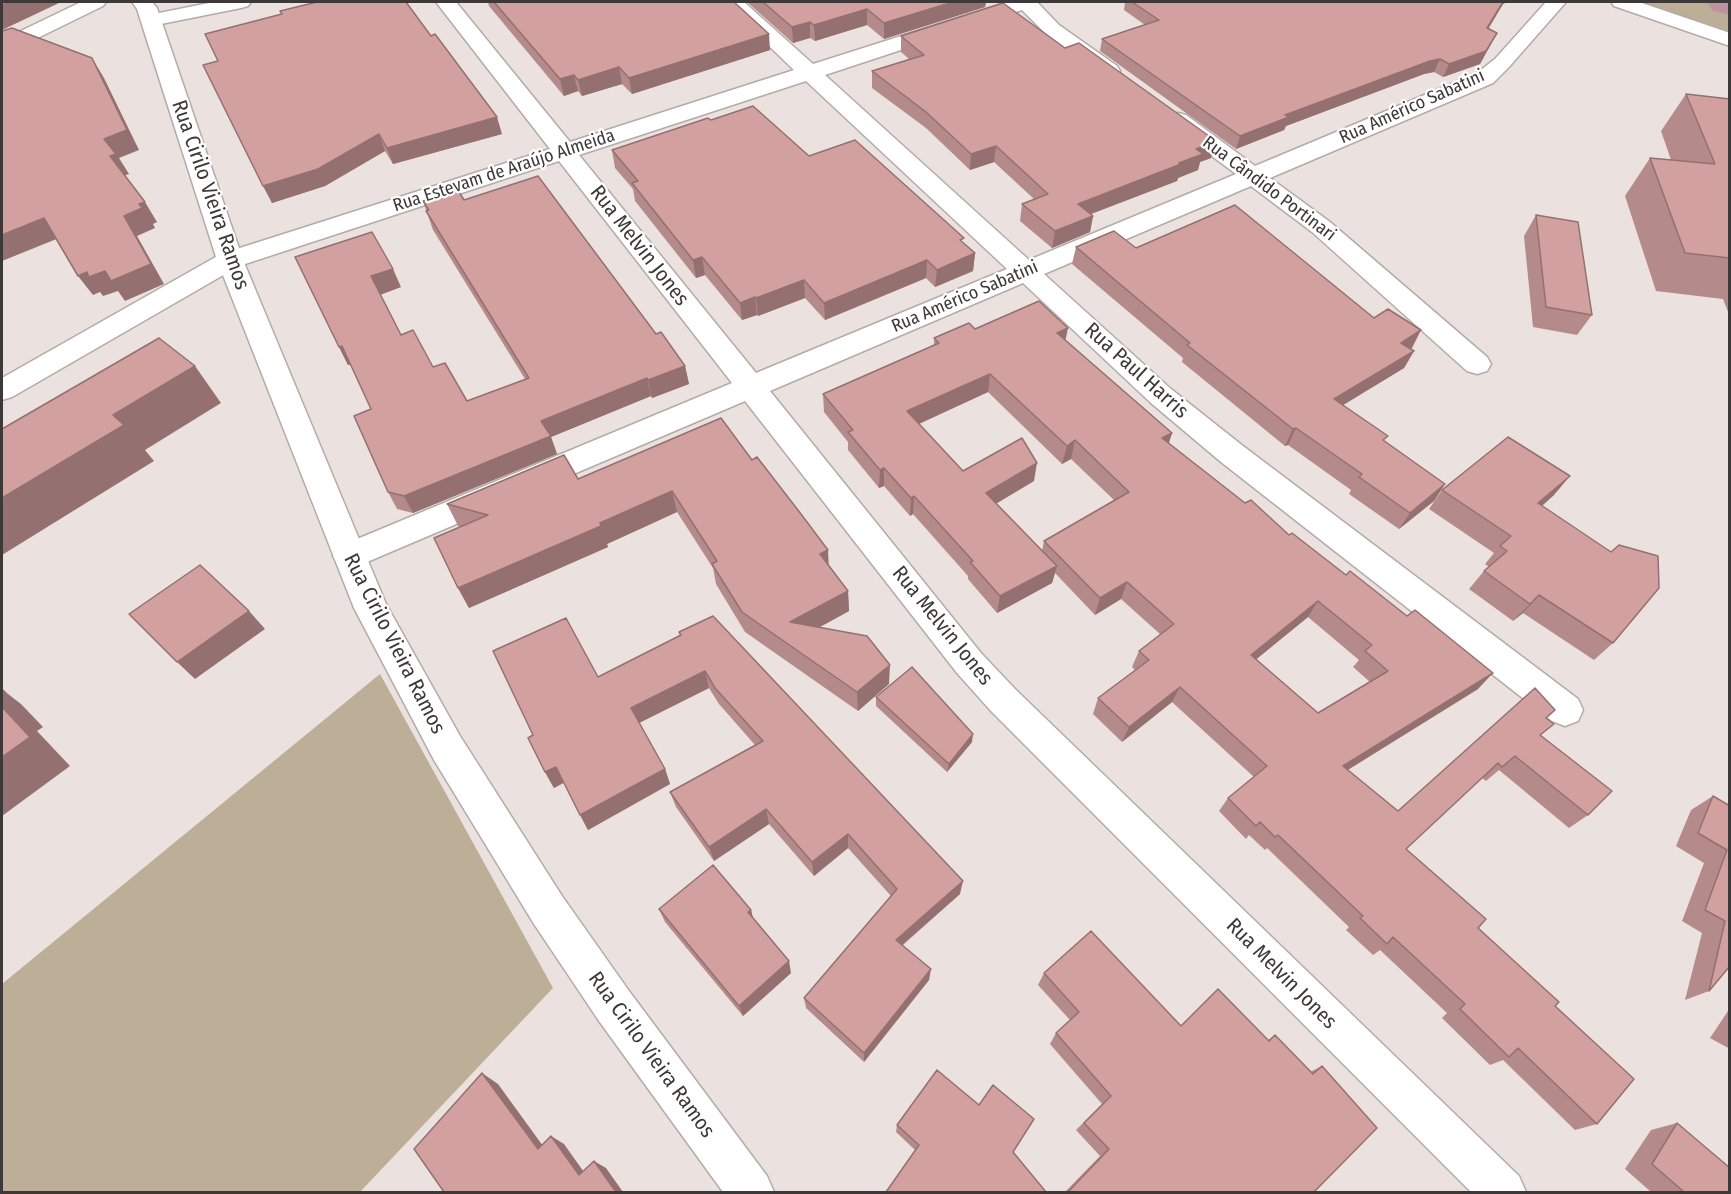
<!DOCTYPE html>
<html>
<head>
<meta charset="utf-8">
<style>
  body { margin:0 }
  #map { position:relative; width:1731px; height:1194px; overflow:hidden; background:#ebe2df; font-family:"Fira Sans Condensed",sans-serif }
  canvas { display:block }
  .frame { position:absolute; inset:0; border:3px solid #3c3938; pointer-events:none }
</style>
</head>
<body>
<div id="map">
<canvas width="1731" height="1194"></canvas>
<div class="frame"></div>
</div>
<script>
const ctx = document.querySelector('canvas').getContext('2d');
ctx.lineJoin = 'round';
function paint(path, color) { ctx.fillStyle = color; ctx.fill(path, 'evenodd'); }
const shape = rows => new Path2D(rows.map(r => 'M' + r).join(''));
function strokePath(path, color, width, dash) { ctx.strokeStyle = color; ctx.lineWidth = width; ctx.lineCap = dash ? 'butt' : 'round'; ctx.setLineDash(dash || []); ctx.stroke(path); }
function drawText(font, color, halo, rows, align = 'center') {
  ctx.font = font + ' "Fira Sans Condensed",sans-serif'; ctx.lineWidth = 4.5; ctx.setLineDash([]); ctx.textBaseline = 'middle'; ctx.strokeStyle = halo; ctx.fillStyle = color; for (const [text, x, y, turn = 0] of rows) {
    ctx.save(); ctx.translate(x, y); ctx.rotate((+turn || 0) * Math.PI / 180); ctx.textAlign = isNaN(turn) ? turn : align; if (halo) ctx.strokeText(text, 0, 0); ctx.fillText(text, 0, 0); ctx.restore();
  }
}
const green = shape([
  [1640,2,1729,2,1729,32],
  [380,674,553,988,360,1192,2,1192,2,984]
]);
const river = shape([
  [1707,2,1730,2,1730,15,1713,11,1707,2]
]);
const minor = shape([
  [81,2,106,2,103,6,9,52,2,54,2,40,81,2],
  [214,2,251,2,248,6,241,8,151,26,144,24,141,20,144,16,214,2],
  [436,2,456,2,570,142,794,70,723,2,744,2,813,64,1008,2,1037,2,1059,25,1117,66,1120,71,1117,76,1109,77,1101,76,1045,33,1022,10,825,75,1029,260,1236,174,1170,125,1167,120,1170,115,1178,113,1186,115,1255,166,1477,73,1495,59,1546,2,1566,2,1509,67,1493,83,1270,178,1330,222,1487,357,1491,364,1487,371,1477,374,1467,371,1312,232,1251,186,1044,274,1171,389,1243,446,1578,699,1583,710,1578,721,1565,726,1552,721,1221,462,1151,403,1023,283,770,391,981,653,1015,689,1519,1176,1526,1192,1471,1192,991,711,957,673,745,401,360,565,349,569,338,565,333,556,338,547,732,383,559,161,239,266,12,397,2,400,2,378,221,254,550,149,436,2],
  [806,81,1007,269,756,373,579,155,806,81]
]);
const major = shape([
  [132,2,152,2,157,8,243,260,386,604,460,736,562,896,629,991,767,1176,774,1192,723,1192,599,1021,534,924,434,760,354,608,217,260,137,9,132,2],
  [1611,2,1639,2,1730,33,1730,46,1614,6,1611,2]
]);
const wall = shape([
  [488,2,734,2,770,50,632,94,622,84,582,96,578,91,564,96,489,6],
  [747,2,986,2,985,7,884,39,867,25,815,41,810,38,793,43],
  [1125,2,1507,2,1503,4,1489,28,1497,33,1480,64,1443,77,1434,72,1424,74,1286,126,1284,130,1236,149,1100,51,1102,39,1145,25,1124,10],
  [901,36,1211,158,1200,162,1198,170,1178,178,1177,181,1091,214,1093,216,1090,232,1052,248,1020,221,1022,204,1034,199,994,162,970,170,926,128,872,88,872,71,909,59,901,52],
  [218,61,502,134,393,164,385,151,325,186,272,203],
  [1686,94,1730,99,1730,317,1723,299,1656,291,1625,196,1650,158,1671,160,1661,131],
  [711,120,809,156,963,243,975,253,973,271,935,287,926,278,825,320,805,298,758,316,757,315,742,320,705,275,696,278,635,201,633,189,615,168,612,150],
  [464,200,656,334,685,366,689,384,652,398,651,396,551,437,557,454,413,513,397,509,388,492,371,409,350,364,348,365,295,257,401,287,380,294,401,335,467,401,525,379,433,230,423,201],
  [1536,215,1592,315,1577,335,1533,327,1524,236],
  [1076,247,1136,248,1374,318,1412,348,1410,349,1414,351,1404,368,1343,405,1385,441,1445,484,1434,501,1399,529,1349,494,1351,490,1288,445,1285,446,1182,362,1183,358,1072,264],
  [975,329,1066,340,1172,433,1169,443,1245,503,1289,535,1478,689,1348,770,1398,811,1546,718,1554,724,1541,735,1588,815,1569,828,1499,770,1486,781,1482,778,1406,849,1478,928,1555,1006,1597,1124,1575,1130,1503,1060,1490,1065,1442,1018,1447,1013,1380,950,1373,955,1346,930,1349,927,1267,848,1265,850,1249,835,1246,839,1219,811,1228,798,1254,777,1172,702,1122,742,1093,714,1098,698,1135,670,1132,667,1139,651,1160,634,1121,599,1095,615,1055,573,1052,583,997,613,968,579,968,576,913,514,910,516,884,486,879,488,848,450,848,442,824,412,823,394,934,345,934,338],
  [988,392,1062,464,1071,459,1114,500,1044,541,1042,551,996,503,1034,481,963,471,918,424],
  [1308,617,1359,660,1353,667,1370,682,1318,713,1256,659],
  [721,418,829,566,848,591,849,611,820,627,889,684,858,711,745,632,716,584,713,568,677,512,607,544,608,547,469,608,458,588,461,527,458,526,447,504,578,479],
  [1442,490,1554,495,1542,506,1613,643,1594,660,1523,613,1513,621,1469,589,1484,571,1489,567,1485,564,1494,553,1429,509],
  [679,632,960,894,903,945,929,980,864,1062,806,1008,804,998,891,896,848,848,814,876,769,824,714,861,676,807,670,792,755,745,719,704,709,688,639,723,665,769,670,784,588,830,564,783,554,788,545,772,533,735,598,677,680,636],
  [876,697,972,742,947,772,876,706],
  [1713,796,1730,806,1730,966,1709,991,1685,1000,1702,933,1682,921,1704,863,1676,846,1691,810],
  [659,909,751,910,753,919,791,973,743,1016,665,922],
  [1044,973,1180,1026,1268,1040,1275,1035,1310,1072,1322,1066,1314,1192,1065,1192,1100,1156,1076,1130,1102,1104,1050,1044,1056,1033,1070,1020,1038,985],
  [1730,1008,1730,1049,1710,1038],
  [1677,1123,1730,1192,1651,1192,1625,1169,1651,1130],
  [897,1125,1013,1152,915,1150,896,1132]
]);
const shadedWall = shape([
  [10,2,58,2,59,3,2,30,2,5],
  [953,2,986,2,985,7,884,39,884,23],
  [1503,2,1507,2,1503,4,1481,40,1487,28],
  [867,9,867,25,815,41,814,25],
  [810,22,810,38,793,43,792,27],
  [1497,33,1480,64,1443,77,1449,64],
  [769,34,770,50,632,94,629,78],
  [92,58,104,78,139,150,119,158,129,174,123,176,110,156,104,139],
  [1440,59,1434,72,1424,74,1286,126,1284,130,1236,149,1240,136,1285,115,1430,61],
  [619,67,622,84,582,96,578,80],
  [574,75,578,91,564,96,560,79],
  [497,117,502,134,393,164,387,148],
  [379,134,385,151,325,186,272,203,263,186],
  [1216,141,1211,158,1200,162,1198,170,1178,178,1177,181,1075,220,1078,204,1179,163,1196,149],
  [996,146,994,162,970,170,971,154],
  [145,202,157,222,153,224,155,228,137,236,164,284,125,301,118,291,103,296,100,292,93,295,78,276,87,272,105,271,124,216,139,204],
  [1093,216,1090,232,1052,248,1055,231],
  [44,218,59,238,2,261,2,235],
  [975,253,973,271,935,287,937,270],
  [702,257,705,275,696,278,693,260],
  [927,260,926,278,825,320,824,303],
  [393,269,401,287,380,295,371,276],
  [804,280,805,298,758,316,756,298],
  [755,297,757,315,742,320,740,303],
  [1068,328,1064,347,1057,333],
  [1421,330,1412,348,1392,360,1401,343],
  [342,346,352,364,348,365,339,347],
  [1414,351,1404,368,1325,416,1334,399],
  [195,366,221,403,145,450,154,461,2,555,2,498,113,415],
  [685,366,689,384,652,398,648,380],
  [990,374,988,392,906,430,907,411],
  [647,378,651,396,551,437,557,454,413,513,404,496,541,421],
  [1296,428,1288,445,1285,446,1293,429],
  [1172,433,1166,451,1162,438],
  [1075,440,1071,459,1062,464,1067,446],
  [1037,463,1034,481,984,511,986,493],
  [884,468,884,486,879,488,880,470],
  [1570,476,1554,495,1523,522,1538,503],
  [1445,484,1434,501,1399,529,1410,513],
  [672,491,677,512,607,544,608,547,469,608,458,588,600,523],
  [914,496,913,514,910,516,911,498],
  [828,550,829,571,820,554],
  [1057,566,1052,583,997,613,1000,596],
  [1127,582,1121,599,1095,615,1100,598],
  [848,591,849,611,792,642,790,622],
  [1539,595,1523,613,1513,621],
  [1318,601,1308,617,1242,671,1251,655],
  [249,611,265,629,195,679,177,662],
  [890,665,889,684,858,711,857,692],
  [705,671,709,688,637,724,631,708],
  [1493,673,1478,689,1331,780,1343,766],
  [1180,687,1172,702,1122,742,1129,727],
  [2,688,8,694,21,704,43,727,37,731,70,766,2,816],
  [973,734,972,742,947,772,949,764],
  [556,767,564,782,554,788,545,772],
  [665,769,670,784,588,830,580,815],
  [766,809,769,824,714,861,709,847],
  [848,834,848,848,814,876,812,862],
  [963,881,960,894,895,951,896,940],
  [751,910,754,922,748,912],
  [789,961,791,973,743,1016,739,1006],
  [931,969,929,980,864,1062,864,1053],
  [482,1073,498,1084,551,1157,538,1149],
  [551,1136,564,1144,591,1182,579,1175],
  [594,1161,606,1168,623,1192,616,1192]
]);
const building = shape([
  [2,2,10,2,2,5,2,2],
  [317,2,406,2,431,36,435,34,497,117,387,148,379,134,318,169,263,186,203,65,218,61,205,34,282,14,280,11,317,2],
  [494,2,734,2,769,34,629,78,619,67,578,80,574,75,560,79,494,2],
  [763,2,953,2,884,23,867,9,814,25,810,22,792,27,763,2],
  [1132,2,1503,2,1487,28,1497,33,1486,51,1449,64,1440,59,1430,61,1285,115,1289,117,1240,136,1102,39,1159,20,1132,2],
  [1003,3,1065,48,1079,43,1216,141,1196,149,1203,154,1179,163,1181,164,1078,204,1093,216,1055,231,1022,204,1048,194,996,146,971,154,926,112,872,71,924,55,901,36,1003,3],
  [12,28,92,58,127,130,104,139,116,154,110,156,145,202,139,204,142,208,124,216,151,264,111,281,105,271,89,277,87,272,78,276,44,218,2,235,2,31,12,28],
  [1686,94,1730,99,1730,258,1685,253,1650,158,1715,164,1686,94],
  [753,106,809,156,855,140,964,238,960,240,975,253,937,270,927,260,824,303,804,280,756,298,755,297,740,303,702,257,693,260,632,183,638,181,612,150,708,118,711,120,753,106],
  [538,176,656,334,661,332,685,366,648,380,647,378,541,421,551,436,404,496,388,492,354,416,371,409,342,346,339,347,295,257,372,232,393,269,371,276,401,335,413,330,433,367,445,363,467,401,529,378,426,211,429,210,423,201,458,190,464,200,538,176],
  [1235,205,1374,318,1388,309,1421,330,1401,343,1414,351,1334,399,1388,436,1383,440,1445,484,1410,513,1359,477,1362,474,1296,428,1293,429,1187,345,1190,343,1076,247,1114,231,1136,248,1235,205],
  [1536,215,1578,222,1592,315,1546,307,1536,215],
  [1039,301,1068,328,1057,333,1172,433,1162,438,1245,503,1251,500,1289,535,1292,533,1346,575,1350,571,1407,616,1415,610,1493,673,1343,766,1398,811,1535,688,1555,710,1546,718,1554,724,1540,735,1612,791,1588,815,1515,756,1502,767,1498,763,1406,849,1486,919,1478,928,1559,1002,1555,1006,1634,1079,1597,1124,1518,1048,1509,1057,1460,1009,1465,1004,1393,937,1387,944,1360,918,1363,916,1278,835,1275,837,1260,822,1256,826,1228,798,1267,766,1180,687,1129,727,1098,698,1149,660,1139,651,1174,624,1127,582,1100,598,1044,541,1129,492,1075,440,1067,446,990,374,907,411,963,471,1022,438,1037,463,986,493,1057,566,1000,596,970,562,973,561,914,496,911,498,884,468,880,470,848,432,853,430,823,394,939,343,934,338,969,323,975,329,1039,301],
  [1318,601,1372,645,1365,651,1388,671,1318,713,1251,655,1318,601],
  [159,338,195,366,113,415,124,425,2,498,2,429,159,338],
  [721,418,752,460,757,457,801,514,828,550,820,554,848,591,790,622,867,636,890,665,857,692,742,612,712,564,717,561,672,491,600,523,601,526,458,588,434,538,488,515,447,504,564,455,578,479,721,418],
  [1508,437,1570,476,1538,503,1611,552,1619,545,1658,556,1659,588,1613,643,1539,595,1530,604,1484,571,1507,551,1500,546,1511,536,1442,490,1508,437],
  [200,565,249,611,177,662,129,614,200,565],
  [713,616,963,881,896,940,931,969,864,1053,804,998,897,889,848,834,812,862,766,809,709,847,670,792,763,741,715,688,705,671,631,708,665,769,580,815,556,767,545,772,528,738,533,735,493,651,566,618,598,677,681,635,679,632,713,616],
  [912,667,973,734,949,764,876,697,912,667],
  [2,707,30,737,2,757,2,707],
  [1713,796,1730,806,1730,966,1709,991,1725,921,1705,910,1727,850,1698,833,1713,796],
  [713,865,751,910,748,912,789,961,739,1006,659,909,713,865],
  [1091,931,1181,1026,1218,989,1269,1041,1275,1035,1313,1074,1322,1066,1377,1128,1314,1192,1068,1192,1109,1149,1084,1123,1111,1096,1056,1033,1079,1012,1044,973,1091,931],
  [937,1070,979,1105,993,1085,1034,1119,1013,1152,1046,1192,886,1192,919,1145,897,1125,937,1070],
  [482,1073,538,1149,551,1136,579,1175,594,1161,616,1192,444,1192,414,1149,482,1073],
  [1677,1123,1730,1168,1730,1192,1684,1192,1652,1164,1677,1123]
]);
const farStreetnames = [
  ["Rua Américo Sabatini",1412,107,-24],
  ["Rua Estevam de Araújo Almeida",504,171,-18],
  ["Rua Cândido Portinari",1269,189,37],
  ["Rua Américo Sabatini",965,297,-23]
];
const streetNames = [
  ["Rua Cirilo Vieira Ramos",210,195,71],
  ["Rua Melvin Jones",639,246,52],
  ["Rua Paul Harris",1136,371,42],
  ["Rua Melvin Jones",942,626,51],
  ["Rua Cirilo Vieira Ramos",394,644,63],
  ["Rua Melvin Jones",1281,974,45],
  ["Rua Cirilo Vieira Ramos",651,1055,54]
];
paint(green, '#bdaf97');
paint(river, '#c091a0');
strokePath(minor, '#b4aba8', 3);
strokePath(major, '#b4aba8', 3);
paint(minor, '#fff');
paint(major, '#fff');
paint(wall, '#b58a8a');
paint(shadedWall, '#947070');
paint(building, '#d3a0a0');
strokePath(building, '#947070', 1.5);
drawText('18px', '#3c3938', '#fff', farStreetnames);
drawText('21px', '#3c3938', '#fff', streetNames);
</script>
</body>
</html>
